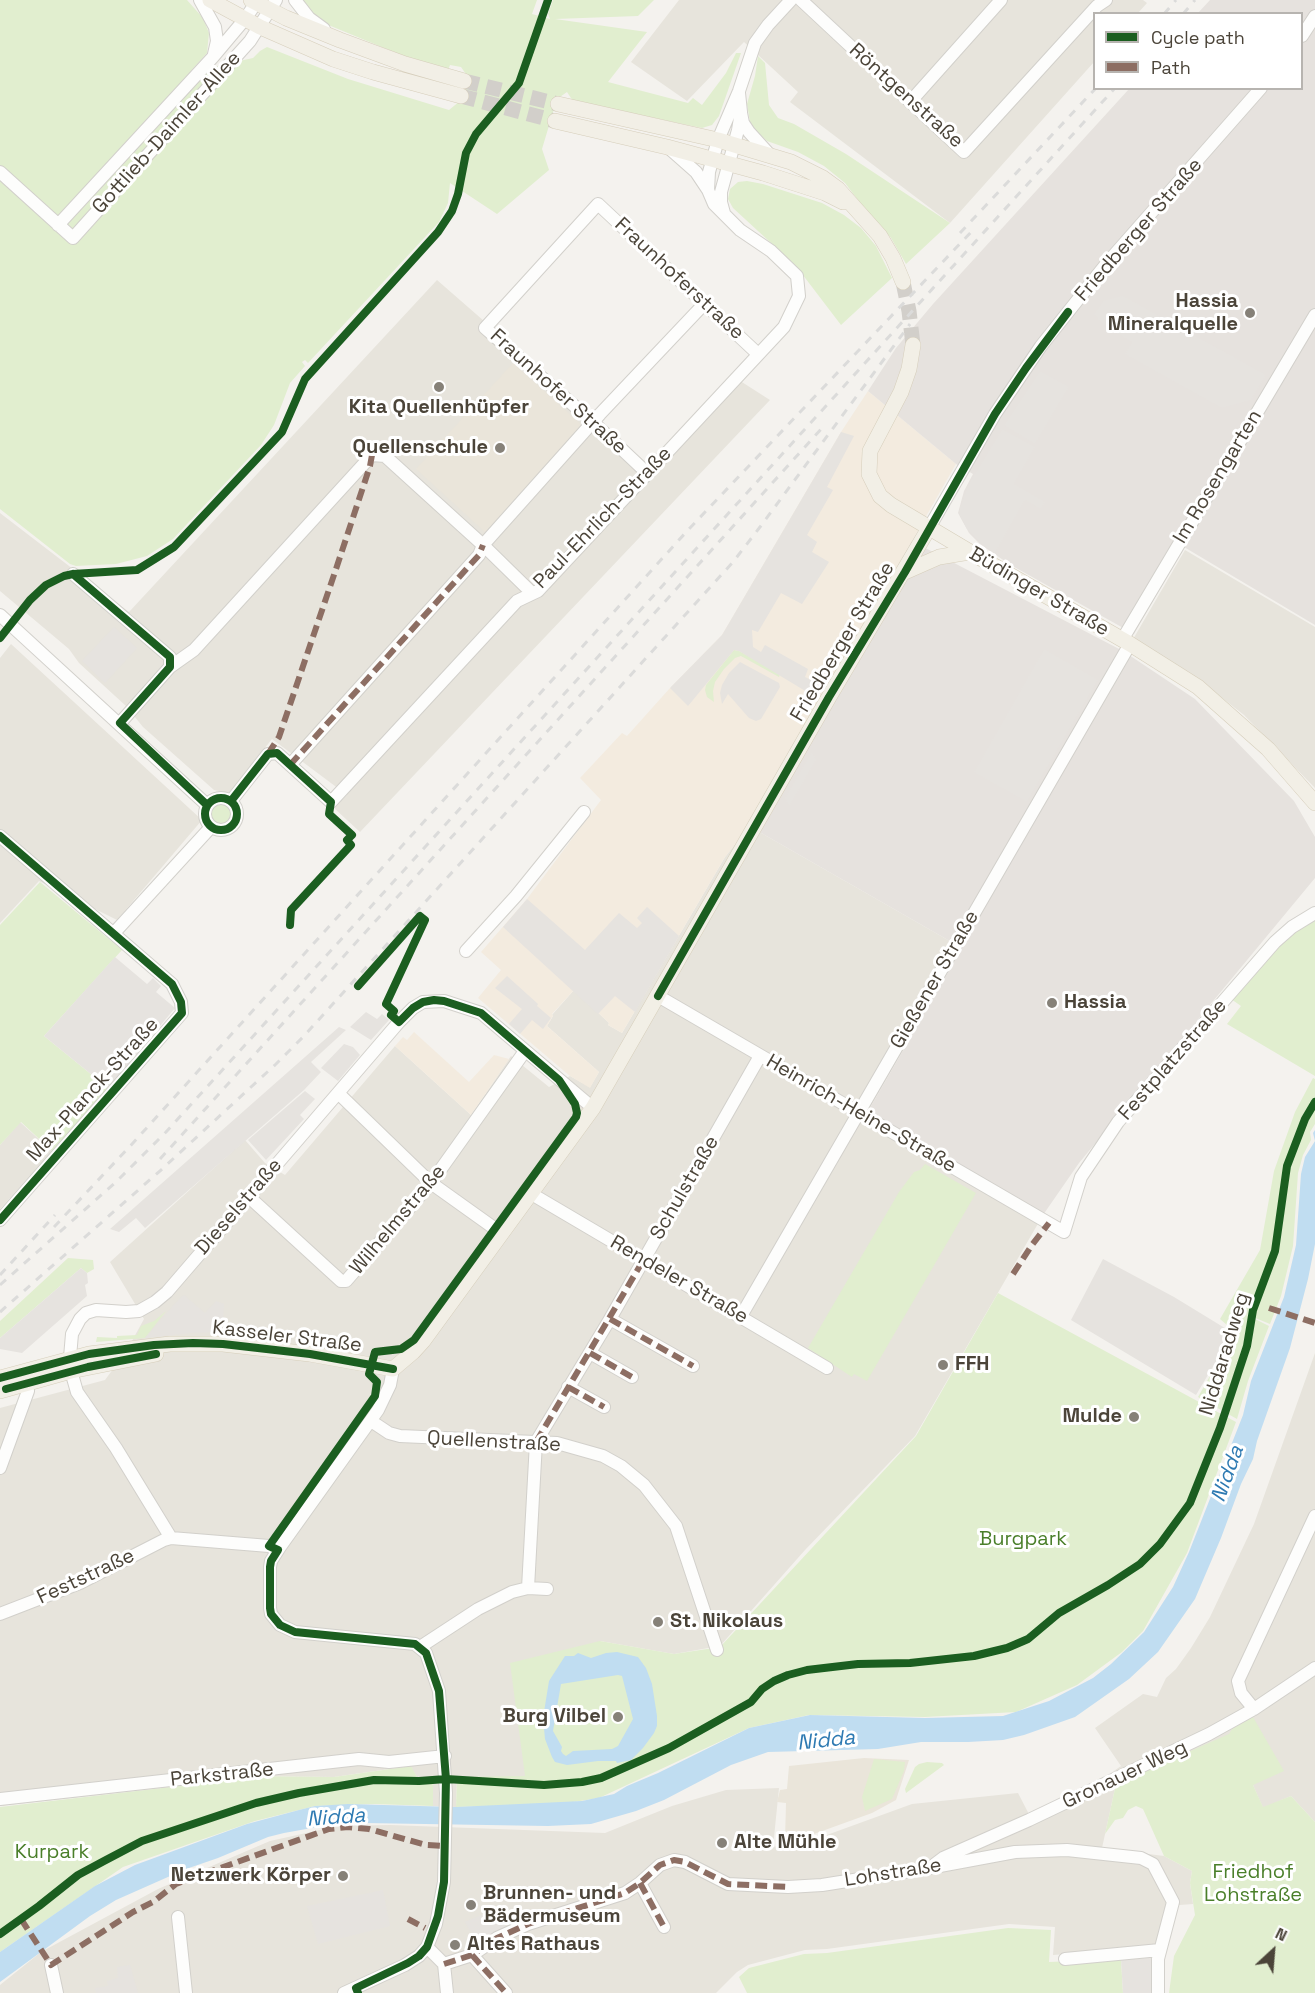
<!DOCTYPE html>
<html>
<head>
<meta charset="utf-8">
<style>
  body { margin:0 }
  #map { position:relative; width:1315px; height:1993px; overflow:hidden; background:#f4f2ee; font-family:"Space Grotesk",sans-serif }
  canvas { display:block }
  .legend { position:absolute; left:1093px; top:12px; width:210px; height:78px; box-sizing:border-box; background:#fff; border:2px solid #b7b4b0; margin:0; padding:8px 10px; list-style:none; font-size:18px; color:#4b4439 }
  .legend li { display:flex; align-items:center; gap:12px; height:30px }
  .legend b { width:30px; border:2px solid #b7b4b0 }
  .north { position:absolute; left:1243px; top:1921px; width:60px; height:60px; -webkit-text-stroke:4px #fff; paint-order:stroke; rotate:26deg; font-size:16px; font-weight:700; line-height:24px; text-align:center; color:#4b4439 }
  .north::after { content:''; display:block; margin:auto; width:21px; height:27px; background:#4b4439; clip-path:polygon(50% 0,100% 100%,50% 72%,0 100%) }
</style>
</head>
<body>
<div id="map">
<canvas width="1315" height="1993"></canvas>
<ul class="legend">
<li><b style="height:8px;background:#1b5e20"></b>Cycle path</li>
<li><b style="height:8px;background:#8d6e63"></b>Path</li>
</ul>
<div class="north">N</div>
</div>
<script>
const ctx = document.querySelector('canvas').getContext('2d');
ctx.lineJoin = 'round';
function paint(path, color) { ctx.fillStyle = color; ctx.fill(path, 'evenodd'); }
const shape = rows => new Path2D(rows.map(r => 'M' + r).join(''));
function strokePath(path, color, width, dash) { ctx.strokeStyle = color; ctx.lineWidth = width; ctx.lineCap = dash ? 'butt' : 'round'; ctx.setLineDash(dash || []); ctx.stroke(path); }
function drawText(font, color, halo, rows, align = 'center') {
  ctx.font = font + ' "Space Grotesk",sans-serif'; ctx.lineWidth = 6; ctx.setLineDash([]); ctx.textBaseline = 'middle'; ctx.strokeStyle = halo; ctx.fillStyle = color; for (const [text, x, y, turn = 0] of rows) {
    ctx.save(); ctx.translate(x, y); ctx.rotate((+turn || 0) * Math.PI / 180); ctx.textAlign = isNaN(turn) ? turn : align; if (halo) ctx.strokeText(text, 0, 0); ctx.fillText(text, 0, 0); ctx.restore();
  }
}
const residential = shape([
  [679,0,1143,0,1147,3,1138,13,1094,14,1094,62,950,223,790,102,798,92,744,42,687,101,631,62],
  [437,280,656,471,734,377,770,400,360,832,334,808,347,795,272,739,229,793,214,790,143,727,126,706,79,663,69,649,0,591,0,513,129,612],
  [1185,550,1315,627,1315,788,1244,715,1189,672,1132,641],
  [11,644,202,820,117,920,39,881,0,923,0,658],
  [749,826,962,948,867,1113,1043,1215,915,1436,805,1550,720,1646,674,1654,600,1641,525,1777,457,1777,456,1807,433,1806,433,1783,417,1777,410,1766,334,1777,238,1776,179,1786,0,1806,0,1408,105,1380,127,1350,144,1319,110,1262,245,1140,265,1163,285,1175,395,1046,471,1115,511,1056,549,1087,570,1076,590,1087,599,1072,547,1026,553,1016,552,1015,574,990,609,1023,608,1025,622,1033,725,857],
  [20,1122,52,1151,0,1209,0,1145],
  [1315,1353,1315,1822,1291,1796,1263,1808,1253,1785,1116,1784,1102,1848,1164,1856,1192,1871,1190,1883,1193,1904,1166,1906,1155,1947,1053,1955,1055,1927,1009,1924,827,1949,805,1950,748,1965,737,1972,716,1993,0,1993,0,1985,41,1952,158,1889,270,1841,338,1826,390,1825,605,1833,672,1806,726,1790,779,1788,773,1847,813,1840,912,1804,1018,1793,1033,1822,1116,1783,1111,1773,1121,1766,1095,1728,1143,1694,1157,1697,1166,1678,1176,1669,1191,1648,1210,1617,1254,1524]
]);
const commercial = shape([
  [868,391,956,464,746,831,725,857,622,1033,608,1025,609,1023,574,990,552,1014,553,1016,547,1026,599,1072,590,1088,570,1076,478,998,501,970,481,952,527,899,601,800,580,778,622,733,627,736,670,688,722,635,841,432],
  [414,1032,469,1082,494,1055,509,1059,471,1115,395,1046,403,1037,407,1040]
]);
const industrial = shape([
  [1210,0,1315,0,1315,625,1184,547,1134,634,1009,564,980,544,969,533,958,513,964,491,973,474,956,464,868,391,896,348,933,304,1129,89,1302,88,1302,14,1198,13],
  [912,541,1123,651,1195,699,1294,801,1315,837,1315,878,1079,1163,1043,1215,867,1113,962,948,749,826]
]);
const education = shape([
  [513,363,584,427,487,534,416,469],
  [864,1758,909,1760,896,1800,872,1813,814,1834,785,1840,786,1803,777,1802,780,1790,787,1789,789,1766]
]);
const green = shape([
  [0,0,187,0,203,18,209,33,207,53,190,72,253,58,260,51,267,47,348,79,449,110,460,101,468,77,461,67,450,65,448,70,406,57,321,22,304,10,300,0,537,0,532,14,550,19,548,14,553,0,654,0,638,16,555,19,647,32,608,82,688,103,693,98,702,105,726,73,736,53,741,53,719,116,712,125,702,128,573,101,567,92,557,99,542,149,549,170,497,214,450,183,448,203,439,222,308,363,305,360,302,362,305,366,290,383,274,425,261,445,173,539,147,556,116,564,76,566,70,564,0,509],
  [758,56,765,63,769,105,778,118,794,124,846,154,950,223,906,264,891,238,861,204,845,183,824,166,798,152,767,141,757,132,750,122,747,104,755,76],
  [747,181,763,184,822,203,844,215,861,228,876,246,892,278,841,325,796,266,733,208,728,199,730,189,738,182],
  [734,650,739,651,780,674,779,677,741,656,735,658,724,669,715,682,713,691,714,702,707,697,705,690,706,685],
  '210 814a11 11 0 1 1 22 0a11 11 0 1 1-22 0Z',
  [40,882,122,950,44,1036,108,1088,52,1151,21,1122,0,1145,0,925],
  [1315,919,1315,1076,1227,1024,1241,1006,1231,999,1288,935],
  [1313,1078,1315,1079,1315,1124,1310,1132,1311,1140,1303,1155,1298,1173,1293,1246,1281,1296,1270,1324,1243,1313,1269,1326,1248,1381,1237,1419,1198,1397,1235,1332,1220,1319,1260,1250,1274,1171,1295,1112],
  [925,1164,976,1193,867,1381,854,1374,852,1377,808,1348,899,1192,914,1172,920,1170],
  [68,1258,93,1260,94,1269,87,1273,81,1268,0,1338,0,1321],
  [998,1293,1236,1422,1187,1553,1143,1631,1122,1652,1077,1685,1016,1712,925,1717,809,1715,749,1728,599,1798,561,1804,456,1807,457,1777,525,1776,510,1663,600,1641,674,1654,720,1647,916,1436],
  [166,1311,145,1338,96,1342,97,1337,117,1338,117,1336,137,1335,141,1326,154,1321],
  [1253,1717,1284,1771,1253,1785,1263,1807,1291,1796,1315,1822,1315,1993,1169,1993,1174,1956,1195,1915,1190,1883,1192,1871,1164,1856,1143,1809,1136,1806,1128,1810,1123,1818,1115,1820,1105,1834,1116,1784,1229,1734,1232,1729],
  [874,1759,905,1762,904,1771,892,1799,865,1811,862,1797],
  [927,1762,942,1763,944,1765,906,1793,905,1789,915,1767,919,1764],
  [411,1766,417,1777,433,1782,433,1806,375,1804,315,1806,255,1821,123,1867,0,1952,0,1807,179,1786,238,1776,334,1777],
  [1008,1928,1051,1930,1049,1962,1121,1959,1123,1993,747,1993,739,1977,749,1968,804,1954,827,1953]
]);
const parking = shape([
  [1123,296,1266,375,1251,400,1222,408,1125,354,1132,342,1103,325,1094,314,1103,301],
  [1040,371,1069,387,1035,444,1004,425],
  [1002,429,1035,447,1014,484,1045,502,1041,509,1025,500,995,553,980,543,967,529,960,516,960,507,968,485],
  [841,432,854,436,827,487,833,490,807,535,817,542,812,552,829,562,802,604,781,593,758,632,752,630,753,647,761,652,765,645,808,669,805,677,823,686,817,698,739,651,734,650,688,706,670,688,722,635],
  [114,627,137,648,105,683,82,661],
  [1044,649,1098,680,1027,802,974,772],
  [740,662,779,683,780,687,761,719,756,721,749,718,728,694,722,704,720,693,722,685,729,673],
  [812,751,816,760,789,807,785,798],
  [527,899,585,950,619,913,637,928,642,923,637,918,647,907,679,936,635,1012,615,996,598,1014,503,927],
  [115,957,147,984,153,978,161,986,156,992,175,1008,108,1088,44,1036],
  [507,976,538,1004,537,1006,551,1018,543,1029,532,1020,520,1034,509,1024,522,1009,495,988],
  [366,1012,377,1019,382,1014,389,1020,371,1040,350,1027],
  [339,1027,346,1030,311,1062,321,1072,304,1090,145,1228,136,1218,119,1232,110,1229],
  [344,1044,353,1047,360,1055,338,1081,321,1068],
  [305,1091,315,1099,300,1115,304,1119,266,1160,248,1140],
  [1103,1259,1174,1297,1233,1333,1196,1395,1071,1320],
  [81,1268,87,1273,88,1283,85,1285,87,1296,22,1353,0,1349,0,1338],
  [184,1295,205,1313,216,1301,224,1304,222,1332,191,1333,145,1338,179,1299],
  [383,1890,390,1926,318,1944,307,1906],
  [497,1910,507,1930,477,1943,465,1922,481,1915],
  [1151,1958,1152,1993,1123,1993,1121,1959],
  [130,1965,138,1993,96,1993,95,1988,108,1986,107,1981,118,1978,117,1967]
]);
const water = shape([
  [1315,1130,1315,1244,1308,1279,1290,1348,1257,1441,1253,1459,1241,1484,1221,1538,1195,1599,1158,1652,1129,1679,1075,1717,1024,1735,1003,1740,968,1742,921,1742,878,1749,768,1752,731,1765,664,1800,636,1811,591,1824,548,1826,364,1823,334,1824,284,1833,268,1837,218,1858,186,1869,116,1900,90,1916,0,1982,0,1952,95,1886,135,1865,247,1824,299,1810,315,1806,348,1804,456,1807,582,1801,614,1794,627,1786,658,1773,749,1728,810,1715,925,1718,1003,1716,1049,1701,1093,1678,1111,1664,1144,1632,1173,1587,1189,1552,1243,1415,1251,1381,1284,1297,1296,1245,1301,1174,1305,1157,1315,1141,1313,1133],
  [617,1652,638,1657,646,1668,652,1684,657,1716,657,1726,654,1733,643,1748,631,1760,617,1763,616,1761,598,1761,567,1765,555,1762,552,1757,545,1739,543,1718,549,1681,565,1656,574,1656,578,1653,591,1658,606,1653],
  [618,1675,622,1676,633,1719,618,1746,612,1749,573,1751,566,1756,563,1754,561,1751,562,1747,553,1731,561,1684]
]);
const majorTunnel = shape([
  [464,81,558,104],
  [461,96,555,121],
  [903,282,909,311,913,345]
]);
const minor = shape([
  [200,0,215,27,217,41,214,54],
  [295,0,309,18,324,29],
  [801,0,964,152,1097,6,1106,0],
  [1302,36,1315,16],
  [910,102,1001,0],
  [741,113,743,123,749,132,769,154],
  [0,172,73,238,250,41,276,0],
  [708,190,709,172,718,140,739,91,755,43,768,25,791,0],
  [724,213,721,202,721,192,738,130,741,112,739,93],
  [58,225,213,57,245,19,258,0],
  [647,473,594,423,485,328,598,204,758,354],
  [929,528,995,414,1041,346,1107,263,1261,88],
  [73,574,170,657,170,667,120,723],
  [0,615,207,805],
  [1122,640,1315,315],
  [170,667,194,650,372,455,385,456,483,545,532,593],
  [290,765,479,555,483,545,600,414,705,303],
  '205 814a16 16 0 1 1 32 0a16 16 0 1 1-32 0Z',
  [231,801,268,754,277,753,331,802,517,601,538,591,784,327,799,296,797,276,771,251,740,230,714,204,708,190,696,172,670,149],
  [0,836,172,984,181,1002,182,1013,0,1220],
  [114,933,211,827],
  [466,951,516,896,584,812],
  [658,996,1064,1232,1081,1177,1118,1122,1275,942,1292,927,1315,913],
  [338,1093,431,1183,501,1233],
  [530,1193,827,1368],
  [248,1196,341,1281,346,1281,431,1183,525,1051],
  [741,1316,1130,644],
  [610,1319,693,1366],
  [590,1353,632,1377],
  [70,1357,72,1334,80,1319,86,1313,96,1310,126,1312,139,1311,155,1302,167,1292,399,1022,413,1008,423,1002,444,1001,481,1013,593,1108],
  [71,1371,77,1392,116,1448,171,1538,269,1546,278,1550],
  [568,1387,604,1407],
  [371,1421,389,1433,400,1436,557,1443,603,1456,621,1466,644,1485,676,1526,717,1650],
  [0,1468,28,1391,25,1382],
  [528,1588,536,1442,610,1319,760,1056],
  [0,1614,80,1583,164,1540,171,1538],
  [420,1647,478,1609,512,1592,528,1588,547,1589],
  [1254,1709,1241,1693,1238,1681,1315,1516],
  [0,1799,359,1759,389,1762,445,1756],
  [935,1864,943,1858,1029,1820,1209,1734,1254,1709,1315,1668],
  [640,1883,664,1927],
  [178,1917,186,1993],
  [427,1947,444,1964],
  [472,1955,506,1993],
  [1065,1959,1160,1950],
  [444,1964,472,1955,497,1938,528,1924,625,1893,640,1883,660,1865,674,1860,685,1862,728,1884,788,1887,822,1885,929,1868,1015,1852,1067,1850,1141,1858,1153,1864,1173,1902,1158,1959,1158,1993],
  [444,1964,447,1993],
  [51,1965,57,1993],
  [344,1993,405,1965,419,1956,427,1947,436,1924,444,1882,446,1793,439,1691,426,1653,415,1644,295,1632,280,1625,271,1614,270,1608,270,1567,271,1561,280,1547,378,1410,390,1385,393,1369]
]);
const major = shape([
  [210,0,260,27,333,59,373,72,461,96],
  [251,0,286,18,340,40,405,64,464,81],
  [558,104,718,140,791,162,823,178,838,189,880,236,893,258,903,282],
  [555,121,667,147,763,173,825,193,843,202],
  [913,345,909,369,901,392,870,451,869,474,880,496,891,505,970,552,1130,644,1198,687,1268,749,1315,803],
  [905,572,939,557,970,552],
  [0,1378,89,1354,170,1344,223,1344,310,1354,393,1369,413,1352,423,1341,593,1108,829,697,929,528],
  [0,1391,71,1371,156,1354]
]);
const rail = shape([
  [1164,14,1176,0],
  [1183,14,1195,0],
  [960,233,1096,88],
  [160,1159,823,427],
  [54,1227,133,1143,688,530,973,230],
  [0,1275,55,1215],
  [0,1285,117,1181,166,1132,1115,88],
  [0,1312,161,1170,276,1064,303,1037,733,562,760,527,910,324]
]);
const quiet = shape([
  [268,754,279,737,337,566,370,466,372,455],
  [290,765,479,555,483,545],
  [1013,1274,1032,1245,1049,1223],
  [1269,1308,1315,1323],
  [610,1319,693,1366],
  [590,1353,632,1377],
  [568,1387,604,1407],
  [536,1442,644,1259],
  [640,1883,664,1927],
  [21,1919,51,1965,133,1912,153,1902,176,1884,329,1829,348,1827,369,1829,426,1845,445,1846],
  [408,1919,425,1928],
  [472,1955,506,1993],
  [444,1964,472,1955,497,1938,528,1924,625,1893,640,1883,660,1865,674,1860,685,1862,728,1884,788,1887]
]);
const cycleway = shape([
  [73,574,170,657,170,667,120,723,207,805],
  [0,638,30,600,46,585,64,576,73,574,137,570,174,547,282,432,305,379,438,232,452,211,458,194,466,153,476,134,519,83,548,0],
  '205 814a16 16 0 1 1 32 0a16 16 0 1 1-32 0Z',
  [231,801,268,754,277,753,331,802,329,814,352,835,347,840,351,845,291,910,290,925],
  [0,836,172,984,181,1002,182,1013,0,1220],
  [358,986,420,916,425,920,386,1004,394,1011,391,1015,399,1022,413,1008,423,1002,434,1000,444,1001,481,1013,559,1080,575,1104,577,1113,576,1117,414,1340,401,1349,375,1352,369,1374,377,1382,375,1396,269,1546,278,1550,271,1561,270,1567,270,1608,271,1614,280,1625,295,1632,415,1644,426,1653,439,1691,446,1779,444,1882,438,1916,427,1947,419,1956,408,1963,356,1988,358,1993],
  [658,996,829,697,905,572,995,414,1026,368,1068,312],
  [0,1378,89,1354,154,1345,193,1343,223,1344,310,1354,393,1369],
  [6,1389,88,1367,156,1354],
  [0,1934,39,1906,78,1875,104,1861,142,1841,256,1803,299,1793,374,1780,419,1781,446,1779,544,1785,582,1782,601,1778,669,1748,751,1702,762,1689,774,1681,788,1675,807,1670,858,1664,910,1663,974,1656,1007,1648,1028,1639,1059,1613,1108,1585,1140,1564,1160,1544,1190,1503,1220,1428,1247,1346,1253,1310,1275,1251,1287,1166,1305,1119,1315,1102]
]);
const markers = [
  [1250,313,6,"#868178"],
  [439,387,6,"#868178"],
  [500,448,6,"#868178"],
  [1052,1003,6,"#868178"],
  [943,1365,6,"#868178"],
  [1134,1417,6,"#868178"],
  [658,1622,6,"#868178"],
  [618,1717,6,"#868178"],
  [722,1843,6,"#868178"],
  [343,1876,6,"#868178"],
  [471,1905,6,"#868178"],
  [455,1945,6,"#868178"]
];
const streetNames = [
  ["Röntgenstraße",906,96,42],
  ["Gottlieb-Daimler-Allee",167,133,-48],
  ["Friedberger Straße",1139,230,-49],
  ["Fraunhoferstraße",679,279,43],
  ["Fraunhofer Straße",558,392,42],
  ["Im Rosengarten",1218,477,-59],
  ["Paul-Ehrlich-Straße",603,518,-46],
  ["Büdinger Straße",1039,592,30],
  ["Friedberger Straße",843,642,-59],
  ["Gießener Straße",935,980,-60],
  ["Festplatzstraße",1173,1060,-49],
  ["Max-Planck-Straße",93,1090,-48],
  ["Heinrich-Heine-Straße",861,1114,30],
  ["Schulstraße",685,1188,-60],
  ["Dieselstraße",239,1207,-49],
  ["Wilhelmstraße",398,1220,-50],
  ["Rendeler Straße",679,1280,30],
  ["Kasseler Straße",287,1337,7],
  ["Niddaradweg",1225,1354,-73],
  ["Quellenstraße",494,1442,3],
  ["Feststraße",86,1577,-25],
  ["Parkstraße",222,1775,-6],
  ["Gronauer Weg",1125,1775,-25],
  ["Lohstraße",893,1873,-9]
];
const poiNames = [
  ["Hassia",1238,302,"right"],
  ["Mineralquelle",1238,325,"right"],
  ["Kita Quellenhüpfer",439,408,"center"],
  ["Quellenschule",488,448,"right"],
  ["Hassia",1064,1003],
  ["FFH",955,1365],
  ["Mulde",1122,1417,"right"],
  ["St. Nikolaus",670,1622],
  ["Burg Vilbel",606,1717,"right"],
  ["Alte Mühle",734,1843],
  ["Netzwerk Körper",331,1876,"right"],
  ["Brunnen- und",483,1894],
  ["Bädermuseum",483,1917],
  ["Altes Rathaus",467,1945]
];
const parkNames = [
  ["Burgpark",1023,1540],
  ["Kurpark",52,1853],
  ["Friedhof",1253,1873],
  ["Lohstraße",1253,1896]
];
const waterNames = [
  ["Nidda",1228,1474,-70],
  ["Nidda",826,1741,-6],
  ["Nidda",336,1818,-4]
];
paint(residential, '#e7e4dc');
paint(commercial, '#f3ebdf');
paint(industrial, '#e6e2de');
paint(education, '#eae5da');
paint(green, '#e1eecf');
paint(parking, '#e6e3df');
paint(water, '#c0ddf1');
strokePath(majorTunnel, '#d2cfca', 15, [15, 8]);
strokePath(minor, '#d2d0cb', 14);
strokePath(major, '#d6cebb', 16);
strokePath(minor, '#fdfdfc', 12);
strokePath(major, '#f2efe6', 15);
strokePath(rail, '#dbdbda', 3, [8, 8]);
strokePath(quiet, '#8d6e63', 6, [12, 6]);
strokePath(cycleway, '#1b5e20', 8);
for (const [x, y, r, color] of markers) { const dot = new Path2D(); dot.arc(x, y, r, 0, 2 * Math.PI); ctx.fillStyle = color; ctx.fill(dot); strokePath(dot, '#fff', 2); }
drawText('20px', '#4b4439', '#fff', streetNames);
drawText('bold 20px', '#4b4439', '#fff', poiNames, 'left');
drawText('20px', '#4a7f2a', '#fff', parkNames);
drawText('italic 21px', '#2e7ab2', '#fff', waterNames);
</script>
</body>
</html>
